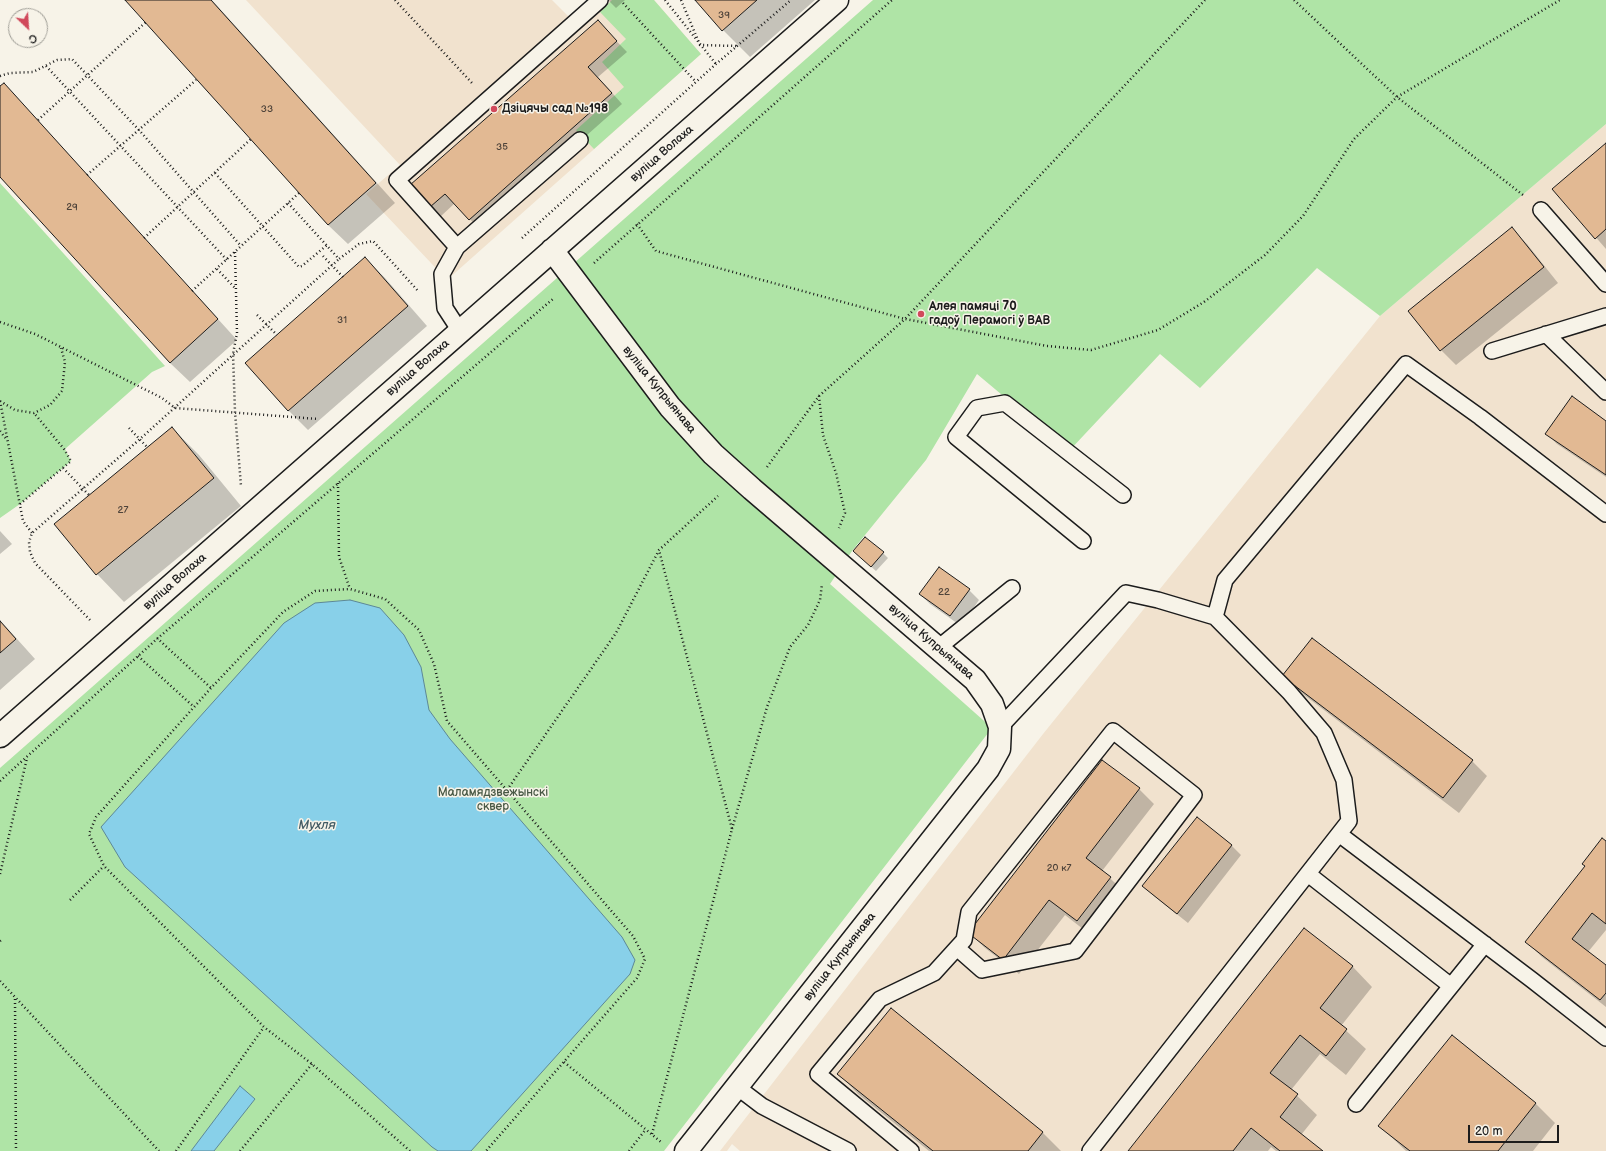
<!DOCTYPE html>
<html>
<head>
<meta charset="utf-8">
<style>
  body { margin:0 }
  #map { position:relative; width:1606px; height:1151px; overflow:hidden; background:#f7f3e8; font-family:"Balsamiq Sans",sans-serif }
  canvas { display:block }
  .north { position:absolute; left:8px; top:8px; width:40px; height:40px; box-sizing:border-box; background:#f7f3e8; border:1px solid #9f9d96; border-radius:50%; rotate:155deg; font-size:11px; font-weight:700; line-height:16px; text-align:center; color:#1c1c1c }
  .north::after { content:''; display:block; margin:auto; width:14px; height:18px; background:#d1495b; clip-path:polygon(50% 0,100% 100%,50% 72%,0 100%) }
  .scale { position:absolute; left:1468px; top:1125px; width:91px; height:18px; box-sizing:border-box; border:2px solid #1c1c1c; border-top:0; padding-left:5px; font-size:12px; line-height:14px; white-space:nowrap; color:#1c1c1c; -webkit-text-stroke:3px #f7f3e8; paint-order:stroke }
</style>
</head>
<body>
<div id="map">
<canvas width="1606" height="1151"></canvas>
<div class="north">С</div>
<div class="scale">20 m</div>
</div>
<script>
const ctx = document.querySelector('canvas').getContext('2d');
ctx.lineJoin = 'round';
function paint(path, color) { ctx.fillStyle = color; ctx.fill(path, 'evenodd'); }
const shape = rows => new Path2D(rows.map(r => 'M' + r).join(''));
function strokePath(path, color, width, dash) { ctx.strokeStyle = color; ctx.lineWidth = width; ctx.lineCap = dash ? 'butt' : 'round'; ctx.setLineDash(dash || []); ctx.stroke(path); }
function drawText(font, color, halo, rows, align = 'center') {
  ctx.font = font + ' "Balsamiq Sans",sans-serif'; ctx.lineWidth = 3; ctx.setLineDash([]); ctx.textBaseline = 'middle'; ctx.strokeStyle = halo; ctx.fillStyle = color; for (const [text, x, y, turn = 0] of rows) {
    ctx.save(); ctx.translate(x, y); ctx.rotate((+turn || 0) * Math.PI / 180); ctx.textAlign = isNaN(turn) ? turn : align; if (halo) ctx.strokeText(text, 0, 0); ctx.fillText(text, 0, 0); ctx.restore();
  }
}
const built = shape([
  [246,0,552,0,569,17,588,0,654,0,701,54,447,280,366,194,400,165],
  [1606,124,1606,1151,740,1151,732,1144,727,1151,720,1151,1043,734,1380,316]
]);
const green = shape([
  [612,0,654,0,701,54,594,149,576,130,624,87,602,62,626,39,600,12],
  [873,0,1606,0,1606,124,1380,316,1317,268,1200,388,1160,354,1069,451,977,374,926,460,852,551,830,584,992,728,664,1151,0,1151,0,768],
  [0,183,165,366,152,372,65,449,71,461,20,504,0,518]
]);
const water = shape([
  [350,600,380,608,404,635,421,667,429,710,450,739,622,937,635,960,630,974,471,1151,438,1151,432,1147,125,867,101,827,284,623,315,603,350,600],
  [240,1086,255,1099,214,1151,191,1151,240,1086]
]);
const shadow = shape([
  [127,0,212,0,395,203,348,244,328,225],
  [608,0,625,0,616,8],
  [696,0,815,0,750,57,723,30],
  [598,22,627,52,598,77,622,104,480,230,455,203,440,217,430,207],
  [4,84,23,104,237,340,190,382,170,363,0,175,0,88],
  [1606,144,1606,249,1554,189],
  [1512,229,1527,244,1558,283,1456,365,1441,350],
  [365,258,385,278,427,326,308,430,288,410],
  [1606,423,1606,477,1557,444,1547,434],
  [172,428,199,455,241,506,124,602,97,574],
  [0,531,12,544,0,554],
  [883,553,888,558,876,571,859,556],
  [969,590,979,600,961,626,930,604,920,594],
  [0,620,35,659,0,690],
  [1284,676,1472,761,1487,776,1459,813,1299,691],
  [1139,789,1154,804,1102,871,1126,893,1092,936,1065,915,1019,974,985,948,970,933],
  [1606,843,1606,930,1588,952,1606,966,1606,1007,1542,957,1527,942],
  [1231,845,1241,855,1188,923,1154,896,1144,886],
  [1304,929,1353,967,1372,987,1341,1026,1366,1049,1346,1075,1320,1054,1291,1090,1317,1115,1301,1135,1321,1151,1276,1151,1271,1147,1268,1151,1129,1151],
  [891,1010,1043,1133,1061,1151,929,1151,858,1094,839,1074],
  [1452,1036,1536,1104,1555,1123,1533,1151,1406,1151,1380,1126]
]);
const building = shape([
  [125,0,211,0,376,183,328,225,125,0],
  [695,0,757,0,722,31,695,0],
  [598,20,617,41,588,67,612,93,469,220,445,194,430,207,410,185,598,20],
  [4,83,218,319,170,363,0,177,0,86,4,83],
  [1606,143,1606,229,1595,239,1552,189,1606,143],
  [1512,227,1544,267,1440,351,1408,311,1512,227],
  [365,257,408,306,288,411,245,363,365,257],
  [1572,396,1606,421,1606,475,1545,434,1572,396],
  [172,427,214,478,96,575,54,524,172,427],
  [865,537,884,552,871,567,853,551,865,537],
  [939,567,970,589,950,616,919,594,939,567],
  [0,621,16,639,0,653,0,621],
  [1312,638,1473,760,1443,798,1282,676,1312,638],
  [1102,760,1140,788,1086,858,1111,877,1077,921,1049,900,1003,960,968,933,1102,760],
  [1197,817,1232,845,1177,914,1142,886,1197,817],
  [1602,838,1606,841,1606,924,1592,913,1572,939,1606,965,1606,993,1600,1000,1525,942,1585,866,1582,864,1602,838],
  [1304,928,1353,966,1320,1008,1347,1029,1326,1056,1300,1035,1270,1073,1298,1094,1280,1117,1323,1151,1280,1151,1251,1128,1233,1151,1128,1151,1304,928],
  [891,1008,1043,1132,1028,1151,933,1151,837,1074,891,1008],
  [1452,1035,1536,1103,1498,1151,1410,1151,1378,1126,1452,1035]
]);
const path = shape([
  [395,0,472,83],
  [665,0,716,64],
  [681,0,700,45,737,46],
  [1294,0,1397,97,1523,195],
  [623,3,696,82],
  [46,66,227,260],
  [0,76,10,73,33,72,57,60,72,59,139,130,241,246],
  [38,120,146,22],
  [215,173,299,267,302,266,327,245],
  [87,175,196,80],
  [288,203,339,259,359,244,373,241,419,292],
  [637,224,656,251,905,319,1205,0],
  [144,238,251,139],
  [522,238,716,64,791,0],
  [235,252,237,333,233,354,235,412,241,486],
  [323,256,343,277],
  [594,263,892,0],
  [217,269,235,288],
  [192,291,299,193],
  [257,315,277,335],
  [0,322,35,334,162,398,175,408,318,419],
  [819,396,823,435,836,473,845,513,839,528],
  [0,401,23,521,32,533],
  [0,401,15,410,34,413,50,405,62,391,65,362,61,348],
  [129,428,147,447],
  [0,431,7,440],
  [767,467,819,396,905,319,1047,346,1091,350,1158,330,1204,302,1265,255,1303,216,1354,139,1397,97,1560,0],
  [63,468,89,495],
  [338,483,339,557,350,589],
  [20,504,71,461,64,449,34,413],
  [90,620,35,563,30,552,29,542,32,533,140,439,339,259],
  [157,638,211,688],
  [138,656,194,707],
  [0,781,158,638,554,298],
  [507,790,616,633,659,550,718,496],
  [732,829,767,707,790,647,808,625,820,600,822,584],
  [0,874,27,758],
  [70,900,104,866],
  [0,941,2,939],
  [0,981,159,1151],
  [15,999,16,1151],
  [564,1062,661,1142],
  [652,1134,732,829,659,550],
  [176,1151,264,1027],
  [240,1151,312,1064],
  [410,1151,312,1064,264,1027,104,866,89,834,96,817,211,688,283,612,315,591,350,589,385,599,419,630,434,664,447,721,633,936,645,959,637,978,486,1151],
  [629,1151,646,1129]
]);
const service = shape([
  [1541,210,1606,284],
  [457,247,397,180,600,0],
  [460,331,445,308,442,274,457,247,580,140],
  [1546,334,1606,392],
  [1492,351,1606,316],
  [1083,541,956,437,977,408,1005,403,1123,495],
  [1215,617,1225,580,1406,364,1480,417,1606,514],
  [938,648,1012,588],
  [1000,727,1126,593,1158,600,1215,617,1289,692,1324,733,1344,780,1349,821,1090,1151],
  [1339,834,1532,980,1606,1038],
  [1308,874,1451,986],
  [737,1087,762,1106,848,1151],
  [1356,1104,1485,944],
  [911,1151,818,1074,880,999,934,973,964,940,969,912,1113,731,1194,795,1075,951,982,970,957,948]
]);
const minor = shape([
  [552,250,670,407,692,431,713,454,752,489,975,680,992,704,1000,727,999,749,988,769,686,1151],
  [0,736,837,0]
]);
const markers = [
  [494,109,4,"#d1495b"],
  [921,314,4,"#d1495b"]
];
const numberNames = [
  ["39",724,15],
  ["33",267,109],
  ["35",502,147],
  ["29",72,207],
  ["31",342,320],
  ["27",123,510],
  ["22",944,592],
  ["20 к7",1059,868]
];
const poiNames = [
  ["Дзіцячы сад №198",502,109],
  ["Алея памяці 70",929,307],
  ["гадоў Перамогі ў ВАВ",929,321]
];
const streetNames = [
  ["вуліца Волаха",662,154,-41],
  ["вуліца Волаха",418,368,-41],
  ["вуліца Купрыянава",659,390,51],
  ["вуліца Волаха",175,582,-41],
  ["вуліца Купрыянава",931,642,41],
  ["вуліца Купрыянава",840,957,-52]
];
const parkNames = [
  ["Маламядзвежынскі",493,793],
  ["сквер",493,807]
];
const waterNames = [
  ["Мухля",317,826]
];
paint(built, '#f1e2ce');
paint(green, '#afe4a6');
paint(water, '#88d0e9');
strokePath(water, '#5d8897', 1);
paint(shadow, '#0003');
paint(building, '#e2b993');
strokePath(building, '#1c1c1c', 1);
strokePath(service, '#1c1c1c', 18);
strokePath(minor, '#1c1c1c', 25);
strokePath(path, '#1c1c1c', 2.5, [1, 3]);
strokePath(service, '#f7f3e8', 15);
strokePath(minor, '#f7f3e8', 22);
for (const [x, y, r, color] of markers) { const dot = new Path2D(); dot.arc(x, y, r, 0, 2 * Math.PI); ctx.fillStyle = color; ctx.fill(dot); strokePath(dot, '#f7f3e8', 1.5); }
drawText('10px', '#4e433a', null, numberNames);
drawText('bold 12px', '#1c1c1c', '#f7f3e8', poiNames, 'left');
drawText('12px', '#1c1c1c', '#f7f3e8', streetNames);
drawText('12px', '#485845', '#f7f3e8', parkNames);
drawText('italic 13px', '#425b64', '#f7f3e8', waterNames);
</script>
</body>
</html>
